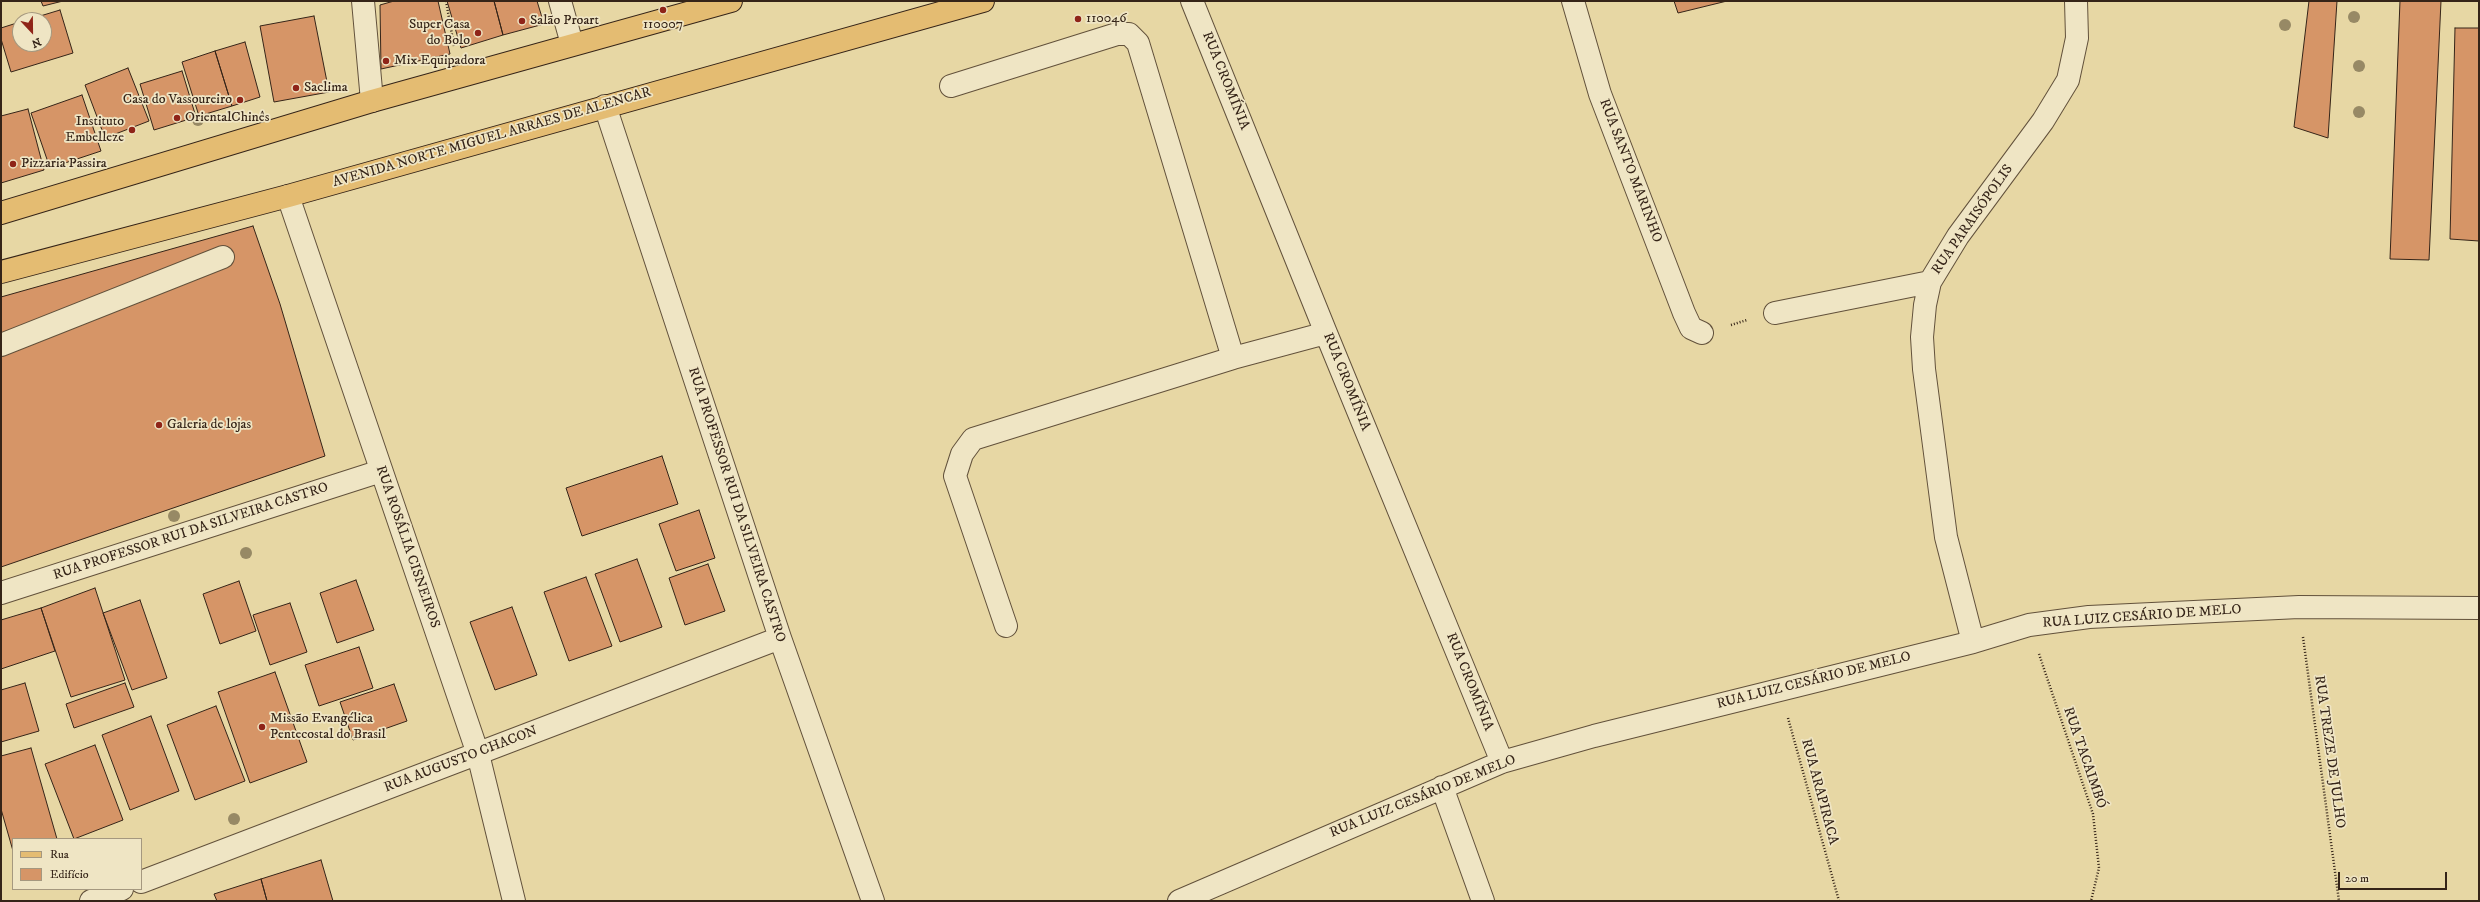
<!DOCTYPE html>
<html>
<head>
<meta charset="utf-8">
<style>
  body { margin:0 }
  #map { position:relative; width:2480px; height:902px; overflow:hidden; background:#e7d7a4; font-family:"IM FELL DW Pica",serif }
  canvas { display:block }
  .frame { position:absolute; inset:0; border:2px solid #352418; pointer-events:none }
  .legend { position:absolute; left:12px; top:838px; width:130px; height:52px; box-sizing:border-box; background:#efe5c4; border:1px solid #a5987f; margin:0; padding:5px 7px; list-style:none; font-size:12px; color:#352418 }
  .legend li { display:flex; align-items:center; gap:8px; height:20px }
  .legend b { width:20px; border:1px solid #a5987f }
  .north { position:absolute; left:12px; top:12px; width:40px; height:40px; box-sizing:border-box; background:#efe5c4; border:1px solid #a5987f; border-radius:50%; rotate:158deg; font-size:11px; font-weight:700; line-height:16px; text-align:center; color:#352418 }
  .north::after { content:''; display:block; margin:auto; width:14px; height:18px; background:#8f2418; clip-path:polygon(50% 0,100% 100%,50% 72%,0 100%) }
  .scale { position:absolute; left:2338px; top:872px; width:109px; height:18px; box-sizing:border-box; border:2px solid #352418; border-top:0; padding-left:5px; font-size:12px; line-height:14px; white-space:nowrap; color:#352418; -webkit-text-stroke:3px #efe5c4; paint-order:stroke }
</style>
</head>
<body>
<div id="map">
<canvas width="2480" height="902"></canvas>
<div class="frame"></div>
<ul class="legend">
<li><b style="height:5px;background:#e4bc72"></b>Rua</li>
<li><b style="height:11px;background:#d69567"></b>Edifício</li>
</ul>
<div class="north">N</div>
<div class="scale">20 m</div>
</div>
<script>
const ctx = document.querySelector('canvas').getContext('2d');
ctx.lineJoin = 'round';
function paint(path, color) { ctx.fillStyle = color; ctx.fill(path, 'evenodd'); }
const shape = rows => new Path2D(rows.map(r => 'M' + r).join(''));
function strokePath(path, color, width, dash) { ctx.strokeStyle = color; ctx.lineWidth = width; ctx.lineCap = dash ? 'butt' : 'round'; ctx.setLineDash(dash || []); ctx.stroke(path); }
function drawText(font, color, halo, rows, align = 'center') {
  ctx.font = font + ' "IM FELL DW Pica",serif'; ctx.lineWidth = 3.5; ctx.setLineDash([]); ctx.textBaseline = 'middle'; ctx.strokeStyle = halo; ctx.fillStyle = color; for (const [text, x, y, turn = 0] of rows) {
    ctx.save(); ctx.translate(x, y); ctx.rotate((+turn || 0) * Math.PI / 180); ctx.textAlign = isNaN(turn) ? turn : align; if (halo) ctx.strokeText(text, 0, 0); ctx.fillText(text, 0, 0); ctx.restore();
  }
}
const building = shape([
  [41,1,63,1,43,6,41,1],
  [394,1,438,1,450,54,381,69,380,5,394,1],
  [447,1,494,1,503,35,461,48,447,1],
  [494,1,537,1,544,24,503,35,494,1],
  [1674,1,1727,1,1678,13,1674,1],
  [2309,1,2337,1,2328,138,2294,127,2309,1],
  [2400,1,2441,1,2429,260,2390,259,2400,1],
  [60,10,73,53,11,72,1,39,1,28,20,22,20,44,44,44,44,20,27,20,60,10],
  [314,16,329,92,274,102,260,26,314,16],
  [2455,28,2479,28,2479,241,2450,239,2455,28],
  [245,42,260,97,232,106,215,51,245,42],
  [215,51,232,106,199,116,182,62,215,51],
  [128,68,149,121,105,138,85,85,128,68],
  [182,71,196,117,154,130,140,84,182,71],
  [82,95,101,151,50,168,31,113,82,95],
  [28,109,44,170,1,183,1,116,28,109],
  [253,226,280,304,325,456,1,567,1,297,253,226],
  [662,456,678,504,582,536,566,488,662,456],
  [699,510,715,558,676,571,659,524,699,510],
  [637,559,662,627,620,642,595,574,637,559],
  [708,564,725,611,685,625,669,578,708,564],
  [586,577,612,646,569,661,544,592,586,577],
  [356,580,374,630,337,643,320,593,356,580],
  [239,581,256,631,220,644,203,594,239,581],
  [95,588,125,680,71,697,41,608,95,588],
  [140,600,167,678,132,690,103,613,140,600],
  [290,603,307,652,270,665,253,615,290,603],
  [512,607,537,675,495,690,470,622,512,607],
  [41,608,55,651,1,669,1,620,41,608],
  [359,647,373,688,319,706,305,665,359,647],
  [275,672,307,762,250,783,218,692,275,672],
  [25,683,39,731,1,742,1,690,25,683],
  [125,683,134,707,74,728,66,704,125,683],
  [394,684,407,721,353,740,340,702,394,684],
  [216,706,245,781,195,800,167,725,216,706],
  [151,716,179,791,130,810,102,735,151,716],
  [95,745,123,820,74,839,45,764,95,745],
  [31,748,57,839,13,839,13,851,1,809,1,756,31,748],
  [321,860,333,901,267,901,261,879,321,860],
  [261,879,267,901,217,901,214,894,261,879]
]);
const path = shape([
  [446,1,454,46],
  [1731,325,1747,320],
  [2303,637,2339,901],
  [2039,654,2093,814,2099,868,2091,901],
  [1788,718,1839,901]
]);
const minor = shape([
  [363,1,372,101],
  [560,1,572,44],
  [1192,1,1326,333,1502,762],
  [1573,1,1600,94,1684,313,1691,328,1702,333],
  [951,86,1117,34,1129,34,1138,43,1233,358],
  [605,106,780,638,873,901],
  [288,196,478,754,514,901],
  [1775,313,1930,282],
  [1,345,223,257],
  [1,593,381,471],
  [1006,626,955,476,962,454,973,439,1233,358,1326,333],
  [1973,642,1946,537,1924,369,1922,337,1925,305,1930,282,1958,236,2043,121,2068,80,2077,38,2076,1],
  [1442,787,1483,901],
  [141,882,780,638],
  [91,901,122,889],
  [1179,901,1502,762,1594,736,1973,642,2029,625,2089,617,2299,607,2479,608]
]);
const major = shape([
  [1,213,372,101,731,1],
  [1,272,288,196,983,1]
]);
const trees = [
  [2354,17],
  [2285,25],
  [2359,66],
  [2359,112],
  [198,120],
  [174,516],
  [246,553],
  [234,819]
];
const markers = [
  [663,10,4,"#8f2418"],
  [1078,19,4,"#8f2418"],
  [522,21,4,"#8f2418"],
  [478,33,4,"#8f2418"],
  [386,61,4,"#8f2418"],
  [296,88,4,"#8f2418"],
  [240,100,4,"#8f2418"],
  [177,118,4,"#8f2418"],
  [132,130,4,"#8f2418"],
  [13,164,4,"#8f2418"],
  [159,425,4,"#8f2418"],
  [262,727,4,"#8f2418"]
];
const poiNames = [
  ["110046",1086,19],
  ["Salão Proart",530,21],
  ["Super Casa",470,25,"right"],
  ["do Bolo",470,41,"right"],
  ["110007",663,25,"center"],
  ["Mix Equipadora",394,61],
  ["Saclima",304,88],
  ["Casa do Vassoureiro",232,100,"right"],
  ["OrientalChinês",185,118],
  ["Instituto",124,122,"right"],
  ["Embelleze",124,138,"right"],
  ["Pizzaria Passira",21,164],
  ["Galeria de lojas",167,425],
  ["Missão Evangélica",270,719],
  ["Pentecostal do Brasil",270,735]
];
const streetNames = [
  ["RUA CROMÍNIA",1225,81,68],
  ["AVENIDA NORTE MIGUEL ARRAES DE ALENCAR",492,138,-16],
  ["RUA SANTO MARINHO",1630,171,69],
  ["RUA PARAISÓPOLIS",1973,220,-55],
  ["RUA CROMÍNIA",1346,382,68],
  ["RUA PROFESSOR RUI DA SILVEIRA CASTRO",736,505,72],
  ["RUA PROFESSOR RUI DA SILVEIRA CASTRO",191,532,-18],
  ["RUA ROSÁLIA CISNEIROS",407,547,71],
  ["RUA LUIZ CESÁRIO DE MELO",2142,617,-4],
  ["RUA LUIZ CESÁRIO DE MELO",1814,681,-14],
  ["RUA CROMÍNIA",1469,682,68],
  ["RUA TREZE DE JULHO",2329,752,82],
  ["RUA TACAIMBÓ",2084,758,71],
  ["RUA AUGUSTO CHACON",461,760,-21],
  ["RUA ARAPIRACA",1819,792,75],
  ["RUA LUIZ CESÁRIO DE MELO",1423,797,-22]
];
paint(building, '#d69567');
strokePath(building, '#352418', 1);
strokePath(minor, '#62513b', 24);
strokePath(major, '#352418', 24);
strokePath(path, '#352418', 2.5, [1, 2]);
strokePath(minor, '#efe5c4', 22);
strokePath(major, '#e4bc72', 22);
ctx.fillStyle = '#978965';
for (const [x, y] of trees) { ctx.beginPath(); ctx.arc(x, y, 6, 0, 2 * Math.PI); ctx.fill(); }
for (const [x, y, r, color] of markers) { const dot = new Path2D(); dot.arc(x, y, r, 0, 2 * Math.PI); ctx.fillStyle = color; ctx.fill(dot); strokePath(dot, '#efe5c4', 1.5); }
drawText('14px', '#352418', '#efe5c4', poiNames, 'left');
drawText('14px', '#352418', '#efe5c4', streetNames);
</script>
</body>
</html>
